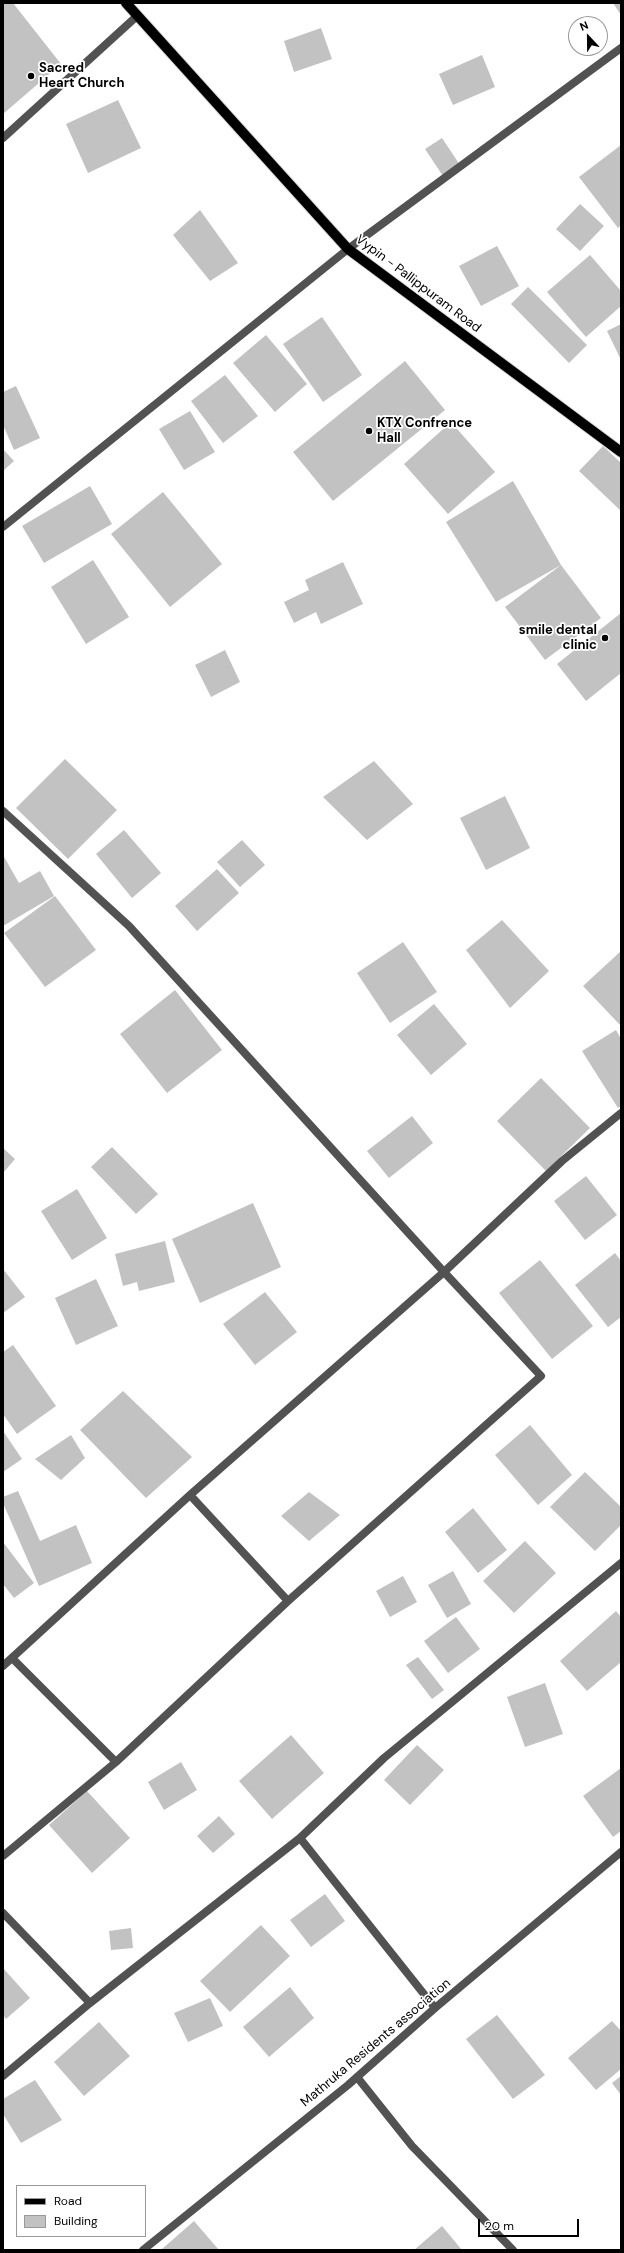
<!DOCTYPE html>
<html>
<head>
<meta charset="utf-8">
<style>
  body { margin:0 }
  #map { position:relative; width:624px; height:2253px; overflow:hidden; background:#fff; font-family:"DM Sans",sans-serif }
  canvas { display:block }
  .frame { position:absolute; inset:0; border:4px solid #000; pointer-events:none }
  .legend { position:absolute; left:16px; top:2185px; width:130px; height:52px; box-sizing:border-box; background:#fff; border:1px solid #999; margin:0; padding:5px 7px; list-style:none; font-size:12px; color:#000 }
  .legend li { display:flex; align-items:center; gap:8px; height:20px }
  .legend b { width:20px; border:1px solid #999 }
  .north { position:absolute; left:568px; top:16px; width:40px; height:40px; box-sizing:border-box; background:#fff; border:1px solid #999; border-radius:50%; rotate:338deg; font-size:11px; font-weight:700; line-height:16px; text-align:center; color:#000 }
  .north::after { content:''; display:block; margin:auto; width:14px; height:18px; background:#000; clip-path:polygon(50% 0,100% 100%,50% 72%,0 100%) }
  .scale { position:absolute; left:478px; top:2219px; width:101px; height:18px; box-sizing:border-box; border:2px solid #000; border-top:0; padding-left:5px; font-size:12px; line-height:14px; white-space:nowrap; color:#000; -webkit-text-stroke:3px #fff; paint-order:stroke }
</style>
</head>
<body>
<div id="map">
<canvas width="624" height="2253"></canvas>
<div class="frame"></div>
<ul class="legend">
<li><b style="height:5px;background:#000"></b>Road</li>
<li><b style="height:11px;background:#c2c2c2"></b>Building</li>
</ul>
<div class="north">N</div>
<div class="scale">20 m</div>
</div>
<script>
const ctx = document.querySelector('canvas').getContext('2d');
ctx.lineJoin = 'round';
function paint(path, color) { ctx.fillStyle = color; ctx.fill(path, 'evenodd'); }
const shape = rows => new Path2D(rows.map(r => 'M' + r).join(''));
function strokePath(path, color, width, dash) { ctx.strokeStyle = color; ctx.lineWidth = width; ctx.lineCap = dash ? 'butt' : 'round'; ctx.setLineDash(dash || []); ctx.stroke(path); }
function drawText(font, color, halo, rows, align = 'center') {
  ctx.font = font + ' "DM Sans",sans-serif'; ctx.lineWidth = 3.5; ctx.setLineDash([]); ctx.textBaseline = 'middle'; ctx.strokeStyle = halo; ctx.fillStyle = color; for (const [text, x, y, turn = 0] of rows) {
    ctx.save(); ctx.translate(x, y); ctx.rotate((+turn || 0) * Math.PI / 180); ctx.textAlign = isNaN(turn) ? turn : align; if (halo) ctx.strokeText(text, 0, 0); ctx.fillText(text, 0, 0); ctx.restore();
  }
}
const building = shape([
  [3,3,13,3,61,64,3,114],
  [613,3,621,3,621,15],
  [321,28,332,59,294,72,284,41],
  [482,55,495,87,453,105,439,74],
  [118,100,141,148,88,173,66,124],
  [442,138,460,165,443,176,425,149],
  [621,145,621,225,618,228,579,177],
  [580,204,604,226,580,251,556,229],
  [200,210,238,263,210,281,173,235],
  [497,246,519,286,481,306,459,266],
  [590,255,621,291,621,306,586,337,547,292],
  [528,287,587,345,569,363,511,304],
  [322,317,362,375,323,402,283,344],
  [621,324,621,360,607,331],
  [266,335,307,384,275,412,233,363],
  [405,361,445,410,333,501,293,452],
  [225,375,258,416,223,443,191,401],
  [16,386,40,438,14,450,3,425,3,392],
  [190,411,215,452,184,470,159,429],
  [451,422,495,472,448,514,404,464],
  [603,446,621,463,621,511,579,471],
  [3,449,14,461,3,471],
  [513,481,561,565,601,618,545,660,505,607,561,565,496,602,446,522],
  [90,486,112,524,44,563,22,526],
  [163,492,222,564,170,607,111,534],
  [93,560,129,617,86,644,51,587],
  [343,562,363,604,321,624,316,612,294,623,284,602,309,590,305,580],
  [621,613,621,673,586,701,557,664],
  [225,650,240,682,211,697,195,665],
  [65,759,117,810,68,859,16,808],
  [374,761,413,804,367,840,323,797],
  [505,796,530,848,486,870,460,818],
  [124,830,161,873,132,898,96,854],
  [242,840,265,865,240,887,217,862],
  [3,855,19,883,40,871,54,896,3,926],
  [217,869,239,893,197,931,175,906],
  [55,896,96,950,45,987,4,933],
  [502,920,549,971,510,1008,466,950],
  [403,942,437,992,390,1023,357,973],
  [621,951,621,1026,583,986],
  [175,990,222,1050,167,1093,120,1034],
  [434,1004,467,1044,431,1075,397,1035],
  [616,1030,621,1039,621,1106,618,1108,582,1051],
  [541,1078,590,1128,546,1171,497,1121],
  [412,1116,433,1143,389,1178,367,1151],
  [112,1147,158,1194,136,1214,91,1167],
  [3,1148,15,1159,3,1173],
  [586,1176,617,1215,585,1240,554,1201],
  [77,1189,107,1238,72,1260,41,1211],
  [253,1203,281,1267,200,1303,172,1239],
  [165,1241,175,1282,139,1291,137,1282,123,1286,115,1254],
  [615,1253,621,1261,621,1317,608,1327,575,1285],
  [540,1260,593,1326,552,1359,499,1293],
  [3,1269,25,1297,3,1313],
  [96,1279,118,1326,76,1345,55,1298],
  [265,1292,297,1332,255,1365,223,1324],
  [13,1345,56,1406,17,1434,3,1414,3,1352],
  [123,1391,192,1457,146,1498,80,1430],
  [530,1425,572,1475,538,1505,495,1455],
  [3,1431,22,1459,3,1472],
  [71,1435,85,1458,61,1480,35,1459],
  [585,1472,621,1507,621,1525,595,1551,550,1507],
  [18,1491,40,1541,76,1525,92,1563,39,1586,3,1503,3,1497],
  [309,1492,340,1515,309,1541,281,1516],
  [473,1508,507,1550,478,1573,445,1532],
  [525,1541,556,1573,514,1613,483,1581],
  [3,1542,34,1583,14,1598,3,1584],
  [453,1571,471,1604,447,1618,428,1585],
  [403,1576,417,1602,390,1617,376,1591],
  [616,1611,621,1617,621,1662,587,1691,560,1661],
  [456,1617,480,1649,448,1673,424,1641],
  [418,1657,444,1690,432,1699,406,1665],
  [545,1683,563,1734,525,1747,507,1697],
  [291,1735,324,1773,272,1819,239,1781],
  [417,1745,444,1770,410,1805,384,1780],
  [181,1762,197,1790,164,1810,148,1782],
  [621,1768,621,1831,613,1837,583,1796],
  [87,1791,130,1838,92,1873,49,1825],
  [219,1816,235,1834,213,1853,197,1836],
  [325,1894,345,1921,311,1947,290,1920],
  [261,1925,290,1956,230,2012,200,1981],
  [131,1928,133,1948,111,1950,109,1931],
  [3,1968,30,1998,6,2019,3,2015],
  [290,1987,314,2018,269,2057,243,2027],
  [210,1998,223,2026,188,2042,174,2013],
  [497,2015,545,2075,513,2099,466,2039],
  [612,2021,621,2031,621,2069,596,2090,568,2058],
  [99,2022,130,2056,84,2096,54,2062],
  [621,2076,621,2095,612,2083],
  [35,2080,62,2120,21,2143,3,2114,3,2099],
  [194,2221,219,2250,163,2250,162,2249],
  [442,2226,462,2250,414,2250]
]);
const minor = shape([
  [3,138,137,16],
  [3,527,348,249],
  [3,811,129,926,444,1272,562,1161,621,1113],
  [190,1495,288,1601],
  [12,1658,116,1762],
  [3,1666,190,1495,444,1272,541,1376,288,1601,116,1762,3,1856],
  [300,1838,435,2008],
  [3,1913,90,2003],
  [3,2076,90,2003,300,1838,384,1758,621,1563],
  [357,2077,412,2146,513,2250],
  [143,2250,348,2085,435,2008,621,1852]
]);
const tertiary = shape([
  [348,249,621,48]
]);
const primary = shape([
  [126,3,348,249,621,452]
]);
const markers = [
  [31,76,4,"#000"],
  [369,431,4,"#000"],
  [605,638,4,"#000"]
];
const poiNames = [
  ["Sacred",39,69],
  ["Heart Church",39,84],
  ["KTX Confrence",377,424],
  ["Hall",377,439],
  ["smile dental",597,631,"right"],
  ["clinic",597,646,"right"]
];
const streetNames = [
  ["Vypin - Pallippuram Road",418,284,37],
  ["Mathruka Residents association",376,2043,-40]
];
paint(building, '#c2c2c2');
strokePath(primary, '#dbdbdb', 12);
strokePath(minor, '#525252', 8);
strokePath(tertiary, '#525252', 8);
strokePath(primary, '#000', 10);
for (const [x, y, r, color] of markers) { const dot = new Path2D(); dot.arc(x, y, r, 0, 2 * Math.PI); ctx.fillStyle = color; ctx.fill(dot); strokePath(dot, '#fff', 1.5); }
drawText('bold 13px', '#000', '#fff', poiNames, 'left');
drawText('13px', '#000', '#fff', streetNames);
</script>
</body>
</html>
